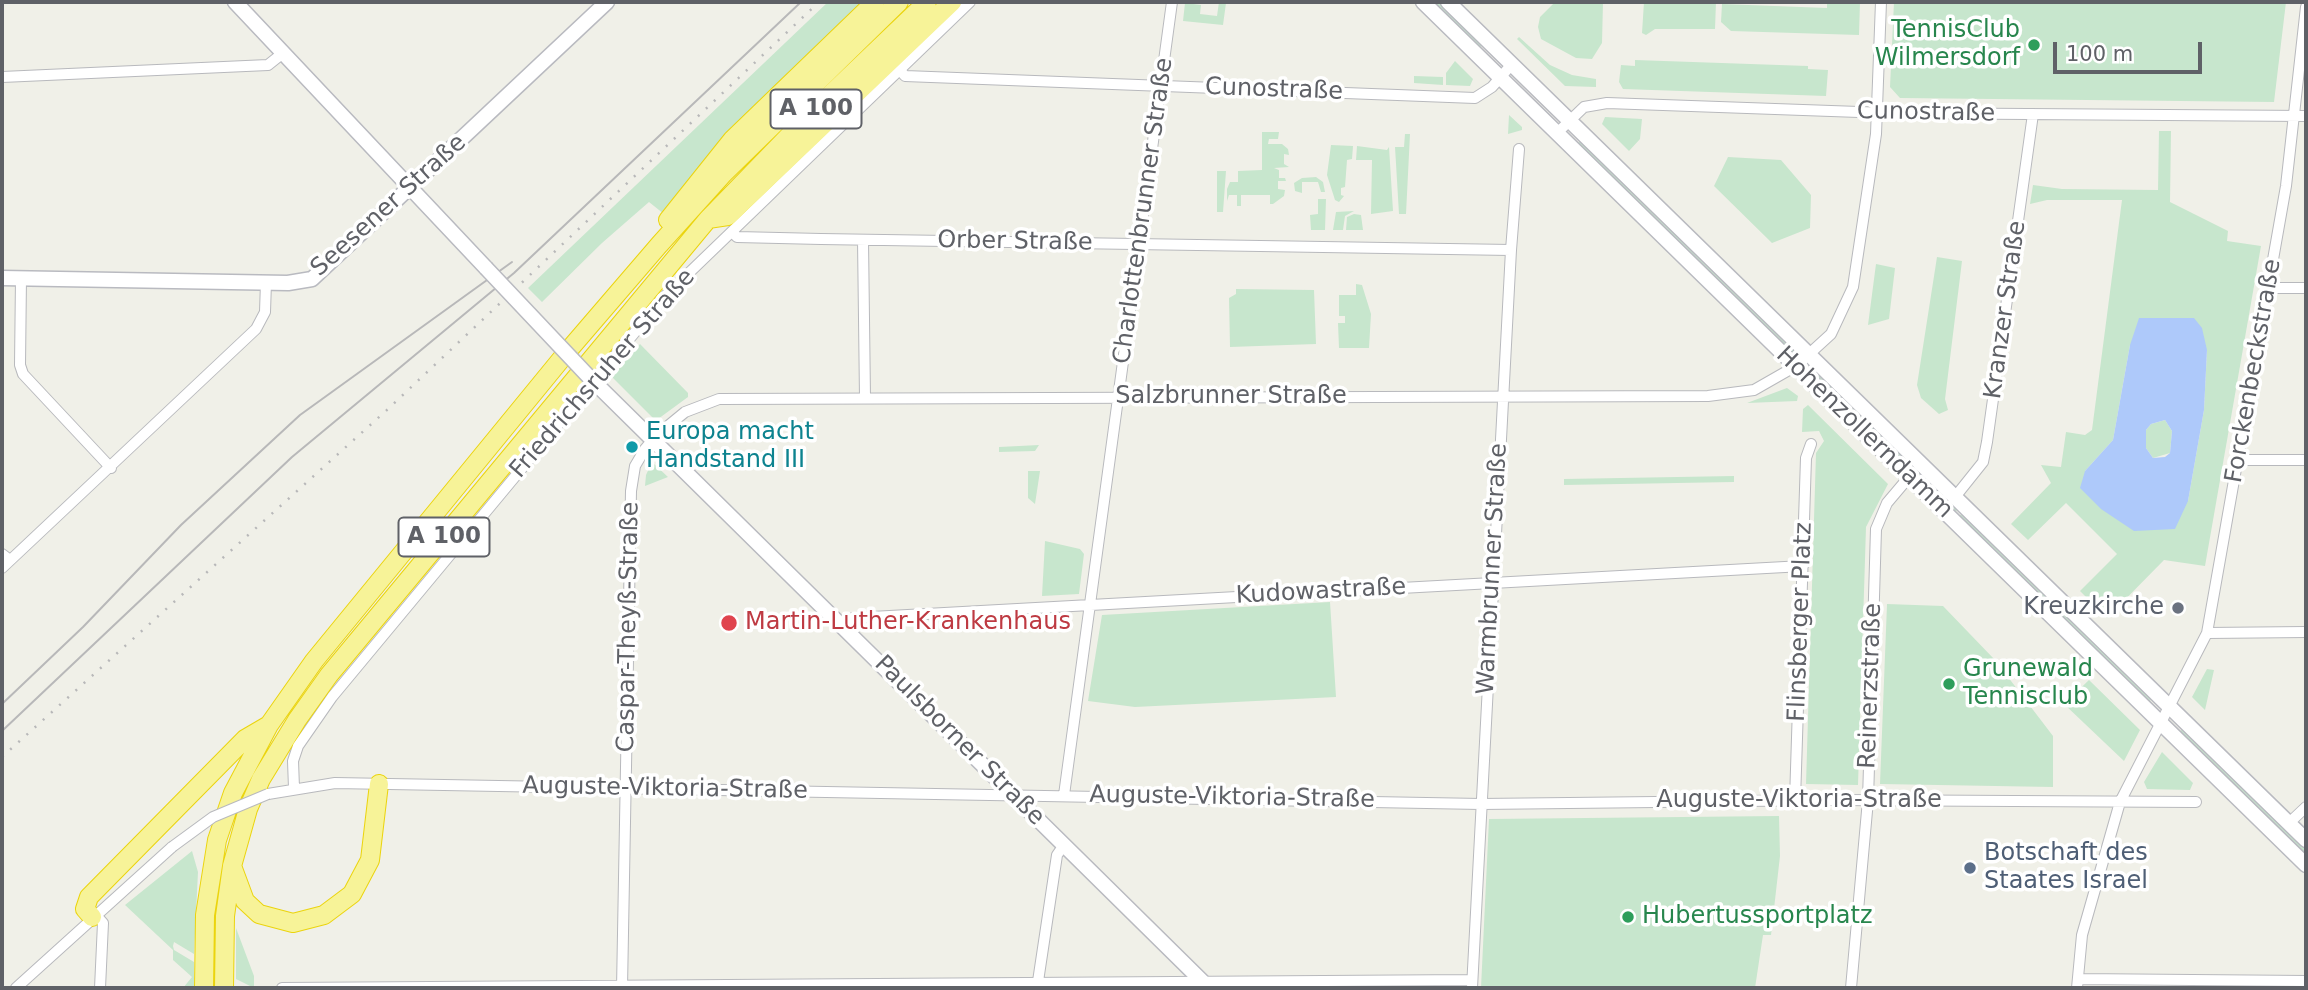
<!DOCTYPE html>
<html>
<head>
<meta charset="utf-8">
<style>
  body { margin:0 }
  #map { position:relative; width:2308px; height:990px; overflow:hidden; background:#f0f0e8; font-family:"DejaVu Sans",sans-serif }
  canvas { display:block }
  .frame { position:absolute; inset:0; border:4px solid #5f6167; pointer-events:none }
  .scale { position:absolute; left:2053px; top:42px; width:149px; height:32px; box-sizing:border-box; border:4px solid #5f6167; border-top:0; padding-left:9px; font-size:21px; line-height:24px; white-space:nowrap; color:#5f6167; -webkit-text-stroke:5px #fff; paint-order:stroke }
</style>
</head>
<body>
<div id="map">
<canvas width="2308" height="990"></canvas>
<div class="frame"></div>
<div class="scale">100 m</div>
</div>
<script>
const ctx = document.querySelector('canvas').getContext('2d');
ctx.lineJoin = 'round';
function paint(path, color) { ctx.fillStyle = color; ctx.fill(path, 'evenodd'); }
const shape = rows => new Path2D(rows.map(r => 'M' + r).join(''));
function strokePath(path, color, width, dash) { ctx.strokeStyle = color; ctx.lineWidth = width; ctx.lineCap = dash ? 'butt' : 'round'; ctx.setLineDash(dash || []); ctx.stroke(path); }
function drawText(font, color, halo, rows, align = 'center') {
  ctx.font = font + ' "DejaVu Sans",sans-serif'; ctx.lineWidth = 7; ctx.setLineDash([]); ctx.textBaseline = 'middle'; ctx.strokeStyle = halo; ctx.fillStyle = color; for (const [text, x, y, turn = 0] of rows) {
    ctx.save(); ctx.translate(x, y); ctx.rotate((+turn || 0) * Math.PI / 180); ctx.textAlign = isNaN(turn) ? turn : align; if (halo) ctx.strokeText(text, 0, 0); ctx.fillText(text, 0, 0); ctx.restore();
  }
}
const green = shape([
  [828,2,863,2,664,214,649,202,602,243,542,302,528,288],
  [1219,2,1226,3,1223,25,1183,21,1185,3,1201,5,1200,14,1217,16],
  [1429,2,1440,2,1483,44,1478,49],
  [1555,2,1603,2,1602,43,1592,59,1576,58,1541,39,1538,27,1540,17],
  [1644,2,1716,2,1715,29,1655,29,1646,35,1642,33],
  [1827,2,1860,2,1859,35,1731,31,1721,22,1722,4,1827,8],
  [1894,2,2286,2,2274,102,1900,98,1890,87],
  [1519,37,1550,65,1572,75,1596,79,1596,87,1565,86,1517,39],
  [1635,60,1808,66,1808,69,1828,70,1826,96,1623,89,1619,82,1621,65,1635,66],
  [1455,61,1473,79,1470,86,1446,85,1446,73],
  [1414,76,1443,77,1443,85,1414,83],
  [1509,115,1522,127,1522,130,1508,134],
  [1605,117,1642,119,1640,139,1629,151,1602,124],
  [2159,131,2171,131,2170,202,2228,231,2227,241,2261,246,2205,566,2164,560,2107,618,2080,591,2117,554,2066,503,2028,540,2011,524,2051,483,2041,465,2061,467,2066,432,2085,435,2092,430,2122,200,2047,200,2030,204,2033,185,2062,189,2158,190],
  [2130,345,2207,350,2204,410,2188,501,2085,471,2113,440],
  [1262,132,1279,132,1278,139,1269,139,1268,144,1282,144,1288,149,1289,155,1284,154,1284,164,1289,167,1274,168,1279,170,1279,178,1285,178,1286,181,1278,181,1278,189,1285,190,1284,196,1273,204,1270,204,1270,195,1241,195,1241,206,1237,206,1237,195,1229,195,1227,201,1227,189,1230,182,1238,182,1238,171,1262,170],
  [1405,134,1410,134,1406,214,1399,214,1395,147,1404,147],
  [1581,140,1797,351,1793,354,1576,145],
  [1331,145,1353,146,1352,159,1347,160,1345,187,1341,188,1341,195,1344,196,1339,202,1335,200,1327,175],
  [1357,146,1387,150,1389,147,1393,211,1371,214,1372,160,1356,160],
  [1728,157,1781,160,1811,195,1810,228,1772,243,1714,186],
  [1217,171,1226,171,1223,212,1217,212],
  [1316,177,1323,182,1325,192,1321,192,1318,182,1302,182,1302,193,1295,191,1294,183,1302,178],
  [1318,199,1326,199,1325,230,1311,230,1310,215,1318,214],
  [1354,211,1345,216,1343,230,1333,230,1336,212],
  [1354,214,1361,215,1363,230,1346,230,1347,217],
  [1937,257,1962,261,1945,399,1948,410,1939,414,1921,398,1917,385],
  [1876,264,1895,268,1889,319,1868,325],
  [1356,284,1362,285,1371,314,1369,348,1339,348,1338,323,1345,323,1345,316,1339,316,1339,295,1356,295],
  [1236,289,1314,290,1316,344,1230,347,1229,298,1236,294],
  [640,344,688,393,688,397,658,419,653,418,612,377],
  [1820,371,1959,508,1954,513,1814,376],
  [1787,388,1798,396,1797,401,1747,403],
  [1808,405,1888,484,1866,527,1858,785,1806,784,1816,453,1824,441,1819,431,1802,432,1803,409],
  [2165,420,2172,431,2170,453,2153,458,2146,448,2146,430,2151,424],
  [1039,445,1035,451,999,452,999,447],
  [652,462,668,477,645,486,646,475],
  [1028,471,1040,471,1035,504,1028,498],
  [1734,476,1734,482,1564,485,1564,479],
  [1964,512,2152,696,2149,704,1958,517],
  [1045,541,1080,549,1084,554,1079,594,1042,596],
  [1330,602,1336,697,1135,707,1088,701,1102,615],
  [1887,604,1943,606,1995,660,2053,736,2053,787,1880,784],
  [2207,669,2214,670,2205,710,2192,697],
  [2089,680,2140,730,2124,761,2064,704],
  [2183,727,2306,847,2306,858,2179,734],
  [2162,752,2193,783,2190,790,2147,789,2144,782],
  [1779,816,1780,856,1771,935,1763,935,1755,988,1481,988,1489,819],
  [192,851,198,872,194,954,174,942,173,946,174,950,194,962,194,988,183,988,192,977,173,960,173,950,125,905],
  [236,928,254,976,254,988,236,979]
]);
const water = shape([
  [2139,318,2194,318,2202,328,2207,350,2204,410,2188,501,2175,529,2134,531,2101,509,2080,488,2085,471,2113,440,2130,345],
  [2165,420,2172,431,2170,453,2165,457,2153,458,2146,448,2146,430,2151,424]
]);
const street = shape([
  [900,70,905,76,1475,98,1492,87,1512,64],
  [2,77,268,65,283,53],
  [1557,133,1584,107,1607,103,1887,113,2306,116],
  [732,232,737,237,821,239,1511,250],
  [863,240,865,398],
  [21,278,20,365,23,374,111,468],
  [2268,288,2306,288],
  [2239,460,2306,460],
  [1955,497,1983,462,1987,442,2033,114],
  [2,554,10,560],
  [2,568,256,329,265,312,266,282],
  [844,628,853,618,1803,566],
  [2207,633,2306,632],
  [294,788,293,761,298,746,332,697,665,296,970,2],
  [268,794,335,783,1481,804,1832,800,2196,802],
  [1064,795,1172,2],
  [1795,800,1806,458,1811,444],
  [2289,823,2306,807],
  [95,914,103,923,100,988],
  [2078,979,2306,981],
  [16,988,172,847],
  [282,988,1472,980],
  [622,988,631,491,635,466,645,449,657,435,685,412,719,399,1708,396,1754,390,1796,366,1831,334,1853,287,1876,134,1881,2],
  [1037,988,1057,855,1064,845],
  [1472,988,1511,250,1519,149],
  [1851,988,1868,800,1876,529,1887,503,1909,477],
  [2077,988,2082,935,2120,802,2207,633,2286,186,2306,7]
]);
const secondary = shape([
  [235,2,486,268],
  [1423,2,2306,865],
  [1448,2,2306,840],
  [2,278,288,283,312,279,607,2],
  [589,377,1209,988]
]);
const highway = shape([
  [708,219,728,216,952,2],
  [668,220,732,140,875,2],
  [232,866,245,901,259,914,293,923,324,915,352,894,370,860,379,784],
  [92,917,85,909,89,897,245,739,269,725],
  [204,988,205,915,217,840,233,793,269,725,314,661,567,352,659,245,724,173,899,2],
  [224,988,225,916,232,866,248,809,261,779,297,720,329,675,708,219,811,113,927,2]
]);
const tram = shape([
  [2,704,83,627,181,525,300,415,512,262],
  [2,731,292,457,514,273,801,2]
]);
const rail = shape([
  [2,757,388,409,819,2]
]);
const streetBridge = shape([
  [172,847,213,817,268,794]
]);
const secondaryBridge = shape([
  [486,268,589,377]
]);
const markers = [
  [2034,45,7,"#2e9e5b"],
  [632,447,7,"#0f9aa8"],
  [2178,608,7,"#6b7280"],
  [729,623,9,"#e0444e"],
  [1949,684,7,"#2e9e5b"],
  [1970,868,7,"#5c6f8a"],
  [1628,917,7,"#2e9e5b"]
];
const shields = [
  [816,109,91],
  [444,537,91]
];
const shieldNames = [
  ["A 100",816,109],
  ["A 100",444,537]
];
const leisureNames = [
  ["TennisClub",2020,31,"right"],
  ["Wilmersdorf",2020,59,"right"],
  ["Grunewald",1963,670],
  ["Tennisclub",1963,698],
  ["Hubertussportplatz",1642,917]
];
const streetNames = [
  ["Cunostraße",1274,90,2],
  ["Cunostraße",1926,113,1],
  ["Seesener Straße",389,206,-42],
  ["Charlottenbrunner Straße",1144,211,-82],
  ["Orber Straße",1015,242,1],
  ["Kranzer Straße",2006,310,-82],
  ["Forckenbeckstraße",2254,371,-80],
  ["Friedrichsruher Straße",603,374,-49],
  ["Salzbrunner Straße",1231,397],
  ["Hohenzollerndamm",1864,433,44],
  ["Warmbrunner Straße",1493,569,-87],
  ["Kudowastraße",1321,592,-3],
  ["Flinsberger Platz",1801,622,-88],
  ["Caspar-Theyß-Straße",629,627,-89],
  ["Reinerzstraße",1871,686,-88],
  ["Paulsborner Straße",959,741,45],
  ["Auguste-Viktoria-Straße",665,789,1],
  ["Auguste-Viktoria-Straße",1232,798,1],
  ["Auguste-Viktoria-Straße",1799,801]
];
const cultureNames = [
  ["Europa macht",646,433],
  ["Handstand III",646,461]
];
const worshipNames = [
  ["Kreuzkirche",2164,608]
];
const healthNames = [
  ["Martin-Luther-Krankenhaus",745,623]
];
const serviceNames = [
  ["Botschaft des",1984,854],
  ["Staates Israel",1984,882]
];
paint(green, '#c7e6cd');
paint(water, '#aec9fa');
strokePath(street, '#b8b9bd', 12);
strokePath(secondary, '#b9bac0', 17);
strokePath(highway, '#ebd40d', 20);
strokePath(street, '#fff', 10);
strokePath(secondary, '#fff', 14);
strokePath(highway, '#f7f398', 18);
strokePath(tram, '#b8b8b9', 2);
strokePath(rail, '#b8b8b9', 2.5, [2, 9]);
strokePath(streetBridge, '#b8b9bd', 12, []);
strokePath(secondaryBridge, '#b9bac0', 17, []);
strokePath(streetBridge, '#fff', 10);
strokePath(secondaryBridge, '#fff', 14);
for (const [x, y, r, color] of markers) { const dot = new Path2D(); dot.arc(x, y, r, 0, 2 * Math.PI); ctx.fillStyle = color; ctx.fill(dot); strokePath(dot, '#fff', 2.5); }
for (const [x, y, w] of shields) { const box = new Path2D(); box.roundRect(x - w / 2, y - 19.5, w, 39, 5); ctx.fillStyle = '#fff'; ctx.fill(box); strokePath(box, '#5f6167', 2); }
drawText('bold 23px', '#5f6167', null, shieldNames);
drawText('24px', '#27864d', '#fff', leisureNames, 'left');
drawText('24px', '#5f6167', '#fff', streetNames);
drawText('24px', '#0d838f', '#fff', cultureNames, 'left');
drawText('24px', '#5b616d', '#fff', worshipNames, 'right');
drawText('24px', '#be3a42', '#fff', healthNames, 'left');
drawText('24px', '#4e5e75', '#fff', serviceNames, 'left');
</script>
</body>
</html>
